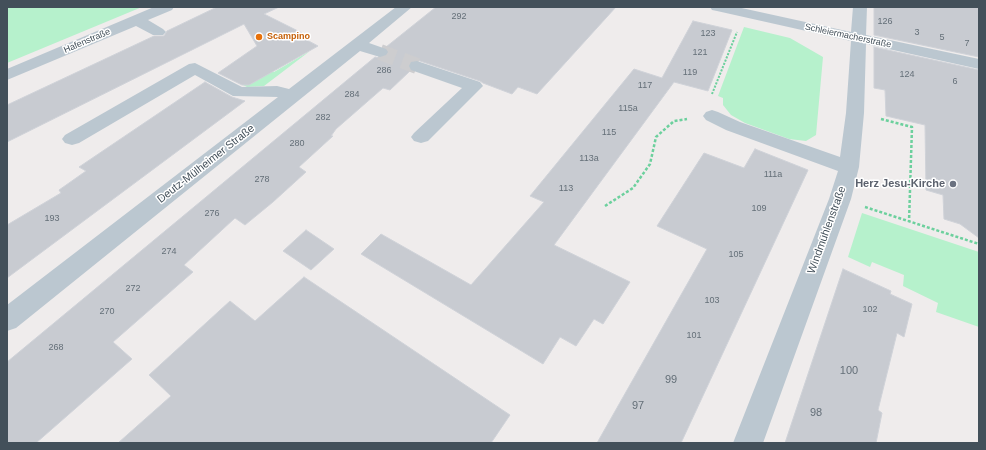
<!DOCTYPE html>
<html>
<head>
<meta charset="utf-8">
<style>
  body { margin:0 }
  #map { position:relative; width:986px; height:450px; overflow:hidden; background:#efecec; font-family:Helvetica,sans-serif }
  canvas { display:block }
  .frame { position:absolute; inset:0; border:8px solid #43505a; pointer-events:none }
</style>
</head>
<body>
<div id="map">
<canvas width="986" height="450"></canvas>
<div class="frame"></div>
</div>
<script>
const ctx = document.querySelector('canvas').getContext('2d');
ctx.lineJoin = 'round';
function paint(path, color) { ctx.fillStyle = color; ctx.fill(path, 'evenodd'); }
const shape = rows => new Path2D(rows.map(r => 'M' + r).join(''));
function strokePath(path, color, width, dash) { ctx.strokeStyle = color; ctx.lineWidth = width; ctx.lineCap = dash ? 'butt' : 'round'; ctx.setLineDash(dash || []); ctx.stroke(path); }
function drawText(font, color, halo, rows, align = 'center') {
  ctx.font = font + ' Helvetica,sans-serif'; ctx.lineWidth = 3; ctx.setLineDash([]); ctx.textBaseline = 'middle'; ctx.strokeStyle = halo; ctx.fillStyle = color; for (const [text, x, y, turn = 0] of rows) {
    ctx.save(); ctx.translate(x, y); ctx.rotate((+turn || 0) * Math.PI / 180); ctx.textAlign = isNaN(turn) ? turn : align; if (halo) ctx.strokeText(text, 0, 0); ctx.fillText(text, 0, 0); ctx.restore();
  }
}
const green = shape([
  [7,7,142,7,7,63],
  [744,27,790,38,823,57,816,135,806,141,789,139,745,123,731,115,723,105,723,98,718,96],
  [310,51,264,86,247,87,243,85,270,70,274,72],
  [862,213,979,252,979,327,936,312,938,303,903,286,904,275,872,262,870,267,848,257]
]);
const building = shape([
  [217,7,279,7,264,14,310,37,305,39,318,46,249,85,242,85,218,73,257,46,244,24,7,142,7,105,154,36,164,36,167,31,217,7],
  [436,7,616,7,537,94,518,87,512,94,483,83,480,81,417,60,411,61,408,65,410,71,390,90,383,88,336,129,331,136,333,136,299,167,306,172,273,202,245,225,235,218,184,265,193,272,113,342,132,359,36,443,7,443,7,362,375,57,380,58,387,56,389,51,386,47,436,7],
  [874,7,979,7,979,57,874,35,874,7],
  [693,21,732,30,708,91,674,82,554,245,630,282,603,324,594,319,576,346,560,337,543,364,361,254,381,234,471,285,544,202,530,196,634,69,662,78,693,21],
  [874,47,979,70,979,238,960,224,944,219,943,195,926,190,925,125,886,116,885,90,874,88,874,47],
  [205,82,232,97,245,101,7,278,7,225,61,193,59,190,86,171,79,167,205,82],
  [755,149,808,170,681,443,597,443,707,249,657,226,704,153,744,168,755,149],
  [306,230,334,249,311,270,283,251,306,230],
  [843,269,891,291,890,294,912,304,904,337,897,333,878,410,882,413,876,443,785,443,843,269],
  [304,277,510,415,491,443,118,443,171,396,149,375,230,301,255,321,304,277]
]);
const minorTunnel = shape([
  [380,52,417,66]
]);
const pathFar1 = shape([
  [712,94,737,32]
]);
const path = shape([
  [881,119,912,127,909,222],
  [605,206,633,188,650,164,656,137,674,121,687,119],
  [865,207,979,244]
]);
const minor = shape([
  [154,7,174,7,172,10,148,20,163,29,166,32,163,35,153,35,136,26,7,80,7,69,154,7],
  [396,7,412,7,369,43,386,49,388,52,386,55,380,57,360,51,16,328,7,331,7,305,278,97,233,96,195,75,79,143,72,145,65,143,62,139,65,135,189,64,195,63,242,87,277,86,289,89,396,7],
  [710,7,737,7,851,32,853,7,867,7,866,35,979,59,979,69,866,44,864,113,859,167,851,199,763,443,733,443,829,199,838,171,726,130,706,120,703,116,706,112,712,110,718,112,740,122,840,157,846,113,851,41,717,11,712,10,710,7],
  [417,61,480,82,483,86,428,141,421,143,414,141,411,137,414,133,462,88,411,70,409,66,411,62,417,61]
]);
const markers = [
  [259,37,4,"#e8710a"],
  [953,184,4,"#6b7280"]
];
const numberNames = [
  ["292",459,17],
  ["126",885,22],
  ["3",917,33],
  ["123",708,34],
  ["5",942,38],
  ["7",967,44],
  ["121",700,53],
  ["286",384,71],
  ["119",690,73],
  ["124",907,75],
  ["6",955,82],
  ["117",645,86],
  ["284",352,95],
  ["115a",628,109],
  ["282",323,118],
  ["115",609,133],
  ["280",297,144],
  ["113a",589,159],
  ["111a",773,175],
  ["278",262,180],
  ["113",566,189],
  ["109",759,209],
  ["276",212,214],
  ["193",52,219],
  ["274",169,252],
  ["105",736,255],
  ["272",133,289],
  ["103",712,301],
  ["102",870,310],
  ["270",107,312],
  ["101",694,336],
  ["268",56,348]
];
const farStreetnames = [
  ["Schleiermacherstraße",848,36,12],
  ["Hafenstraße",87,41,-23]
];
const farFoodnames = [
  ["Scampino",267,37]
];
const streetNames = [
  ["Deutz-Mülheimer Straße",206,164,-38],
  ["Windmühlenstraße",827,230,-70]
];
const worshipNames = [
  ["Herz Jesu-Kirche",945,184]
];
const nearNumbernames = [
  ["100",849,371],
  ["99",671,380],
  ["97",638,406],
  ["98",816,413]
];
paint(green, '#b6f1cc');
paint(building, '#c8cbd1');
strokePath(building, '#cfd2d8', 1);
strokePath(minorTunnel, '#cdcdcf', 16, [16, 8]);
strokePath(pathFar1, '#6cd09d', 2, [2, 1.5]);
strokePath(path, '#6cd09d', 2.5, [3, 2]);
paint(minor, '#bbc7d0');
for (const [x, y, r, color] of markers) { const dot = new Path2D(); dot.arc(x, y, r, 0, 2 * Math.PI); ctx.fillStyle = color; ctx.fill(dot); strokePath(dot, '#fff', 1.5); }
drawText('9px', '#646f78', null, numberNames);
drawText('9px', '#43505a', '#fff', farStreetnames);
drawText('bold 9px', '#c56008', '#fff', farFoodnames, 'left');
drawText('11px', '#43505a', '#fff', streetNames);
drawText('bold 11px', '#5b616d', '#fff', worshipNames, 'right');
drawText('11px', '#646f78', null, nearNumbernames);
</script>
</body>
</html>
